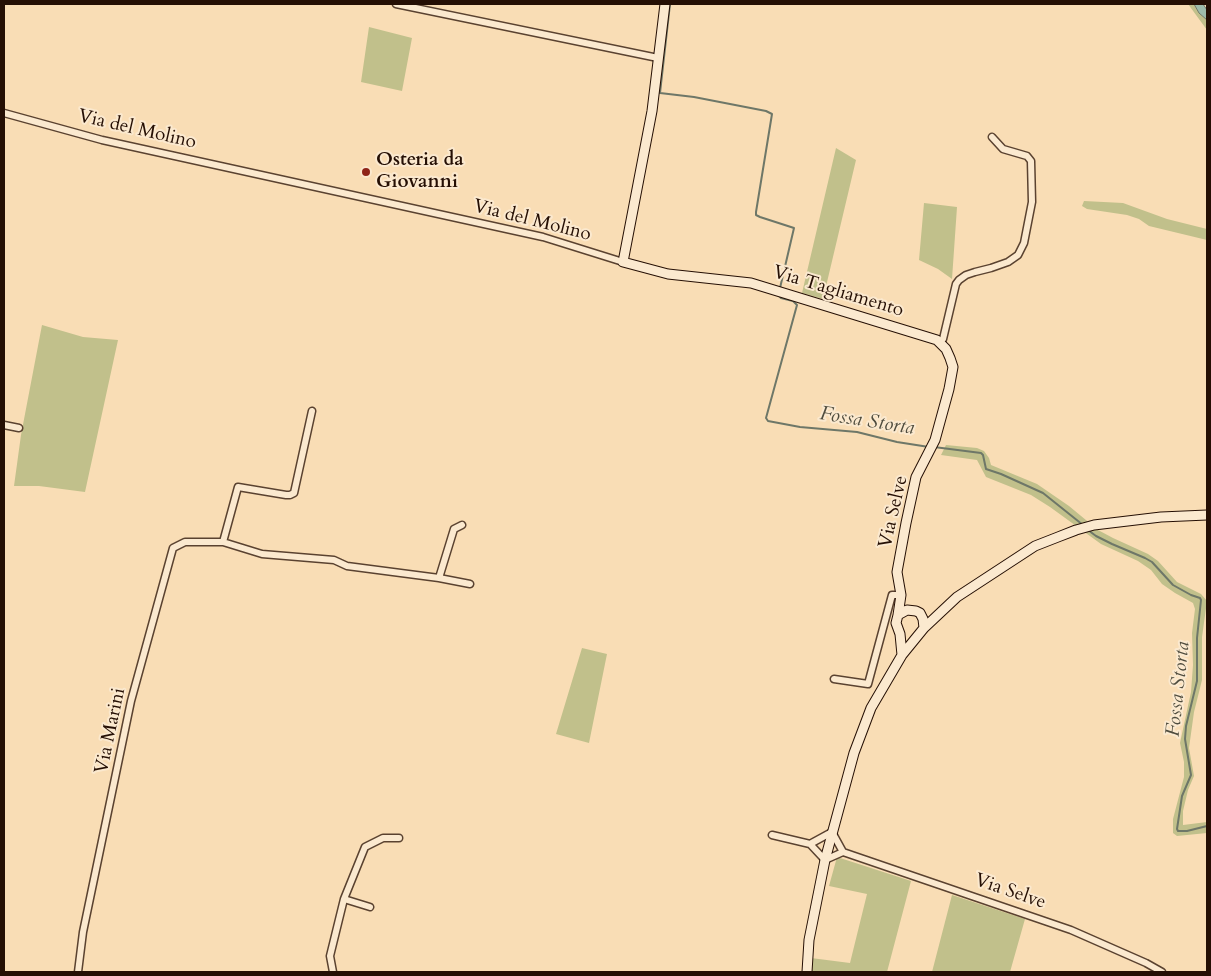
<!DOCTYPE html>
<html>
<head>
<meta charset="utf-8">
<style>
  body { margin:0 }
  #map { position:relative; width:1211px; height:976px; overflow:hidden; background:#f9ddb5; font-family:Cardo,serif }
  canvas { display:block }
  .frame { position:absolute; inset:0; border:5px solid #250f04; pointer-events:none }
</style>
</head>
<body>
<div id="map">
<canvas width="1211" height="976"></canvas>
<div class="frame"></div>
</div>
<script>
const ctx = document.querySelector('canvas').getContext('2d');
ctx.lineJoin = 'round';
function paint(path, color) { ctx.fillStyle = color; ctx.fill(path, 'evenodd'); }
const shape = rows => new Path2D(rows.map(r => 'M' + r).join(''));
function strokePath(path, color, width, dash) { ctx.strokeStyle = color; ctx.lineWidth = width; ctx.lineCap = dash ? 'butt' : 'round'; ctx.setLineDash(dash || []); ctx.stroke(path); }
function drawText(font, color, halo, rows, align = 'center') {
  ctx.font = font + ' Cardo,serif'; ctx.lineWidth = 4; ctx.setLineDash([]); ctx.textBaseline = 'middle'; ctx.strokeStyle = halo; ctx.fillStyle = color; for (const [text, x, y, turn = 0] of rows) {
    ctx.save(); ctx.translate(x, y); ctx.rotate((+turn || 0) * Math.PI / 180); ctx.textAlign = isNaN(turn) ? turn : align; if (halo) ctx.strokeText(text, 0, 0); ctx.fillText(text, 0, 0); ctx.restore();
  }
}
const green = shape([
  [1188,4,1194,4,1199,13,1207,20,1207,30],
  [369,27,412,38,402,91,361,82],
  [836,148,856,160,823,299,802,293],
  [1084,201,1123,203,1167,219,1207,229,1207,240,1149,226,1139,219,1127,215,1087,209,1082,206],
  [924,203,957,207,952,279,938,269,919,260],
  [42,325,83,337,118,340,85,492,39,486,14,486,21,435],
  [946,445,977,448,984,451,989,458,991,465,1037,484,1069,506,1098,530,1113,538,1148,554,1158,561,1177,582,1201,594,1207,601,1202,637,1202,680,1194,712,1189,748,1194,776,1188,790,1183,811,1183,825,1207,822,1207,833,1177,836,1173,833,1173,819,1184,777,1184,762,1180,743,1191,692,1193,665,1192,633,1195,609,1193,603,1175,593,1162,584,1151,570,1138,561,1101,544,1050,507,1031,495,986,477,977,460,941,455],
  [582,648,607,654,589,743,556,734],
  [837,857,911,881,887,972,809,972,811,958,850,963,867,894,829,886],
  [952,895,1025,919,1010,972,932,972]
]);
const water = shape([
  [1194,4,1203,4,1207,10,1207,20,1199,13,1194,4]
]);
const stream = shape([
  [670,4,660,93,694,97,766,111,772,114,756,212,756,215,760,217,794,228,780,288],
  [778,295,781,298,793,301,797,305,766,418,768,421,800,427,857,432,897,442,929,447],
  [934,447,981,453,983,455,986,469,1001,474,1043,493,1083,525],
  [1088,530,1096,536,1112,544,1145,558,1152,562,1173,585,1191,595,1200,598,1201,600,1197,638,1197,681,1186,726,1185,739,1191,775,1182,796,1177,829,1178,831,1187,831,1207,826]
]);
const street = shape([
  [396,4,658,58],
  [4,113,102,140,543,237,623,262],
  [940,342,943,339,956,284,959,280,966,275,975,272,991,268,1008,262,1018,255,1024,243,1032,202,1031,161,1027,156,1003,149,992,137],
  [4,425,19,428],
  [223,542,238,487,286,495,290,495,294,493,312,411],
  [439,578,454,529,462,525],
  [834,679,868,684,892,595,901,595],
  [772,835,810,844,825,860,843,852],
  [810,844,832,832,843,852,1071,930,1146,963,1162,972],
  [344,899,370,907],
  [78,972,83,932,131,701,173,548,185,542,223,542,262,554,334,560,347,566,439,578,470,584],
  [333,972,330,956,344,899,365,847,383,838,399,838]
]);
const secondary = shape([
  [665,4,652,111,623,262,668,274,751,283,937,340,946,349,950,358,953,367,949,389,935,440,916,477,906,523,897,572,901,595,898,615],
  [902,655,900,634,896,623,898,615,907,610,916,611,920,613,923,619,924,628],
  [807,972,809,940,825,860,854,753,871,708,902,655,924,628,957,597,1035,546,1058,537,1076,530,1094,525,1161,517,1207,515]
]);
const markers = [
  [366,172,5,"#8f2418"]
];
const streetNames = [
  ["Via del Molino",137,130,13],
  ["Via del Molino",532,221,14],
  ["Via Tagliamento",838,292,17],
  ["Via Selve",894,512,-77],
  ["Via Marini",111,731,-78],
  ["Via Selve",1010,892,19]
];
const poiNames = [
  ["Osteria da",376,161],
  ["Giovanni",376,183]
];
const waterNames = [
  ["Fossa Storta",867,422,9],
  ["Fossa Storta",1179,689,-84]
];
paint(green, '#c1c08b');
paint(water, '#9ebcab');
strokePath(water, '#6e7768', 1);
strokePath(stream, '#6e7768', 2);
strokePath(street, '#5a4230', 9);
strokePath(secondary, '#250f04', 11);
strokePath(street, '#fbe9cf', 6);
strokePath(secondary, '#fbe9cf', 9);
for (const [x, y, r, color] of markers) { const dot = new Path2D(); dot.arc(x, y, r, 0, 2 * Math.PI); ctx.fillStyle = color; ctx.fill(dot); strokePath(dot, '#fbe9cf', 2); }
drawText('19px', '#250f04', '#fbe9cf', streetNames);
drawText('bold 19px', '#250f04', '#fbe9cf', poiNames, 'left');
drawText('italic 20px', '#4f4c3e', '#fbe9cf', waterNames);
</script>
</body>
</html>
